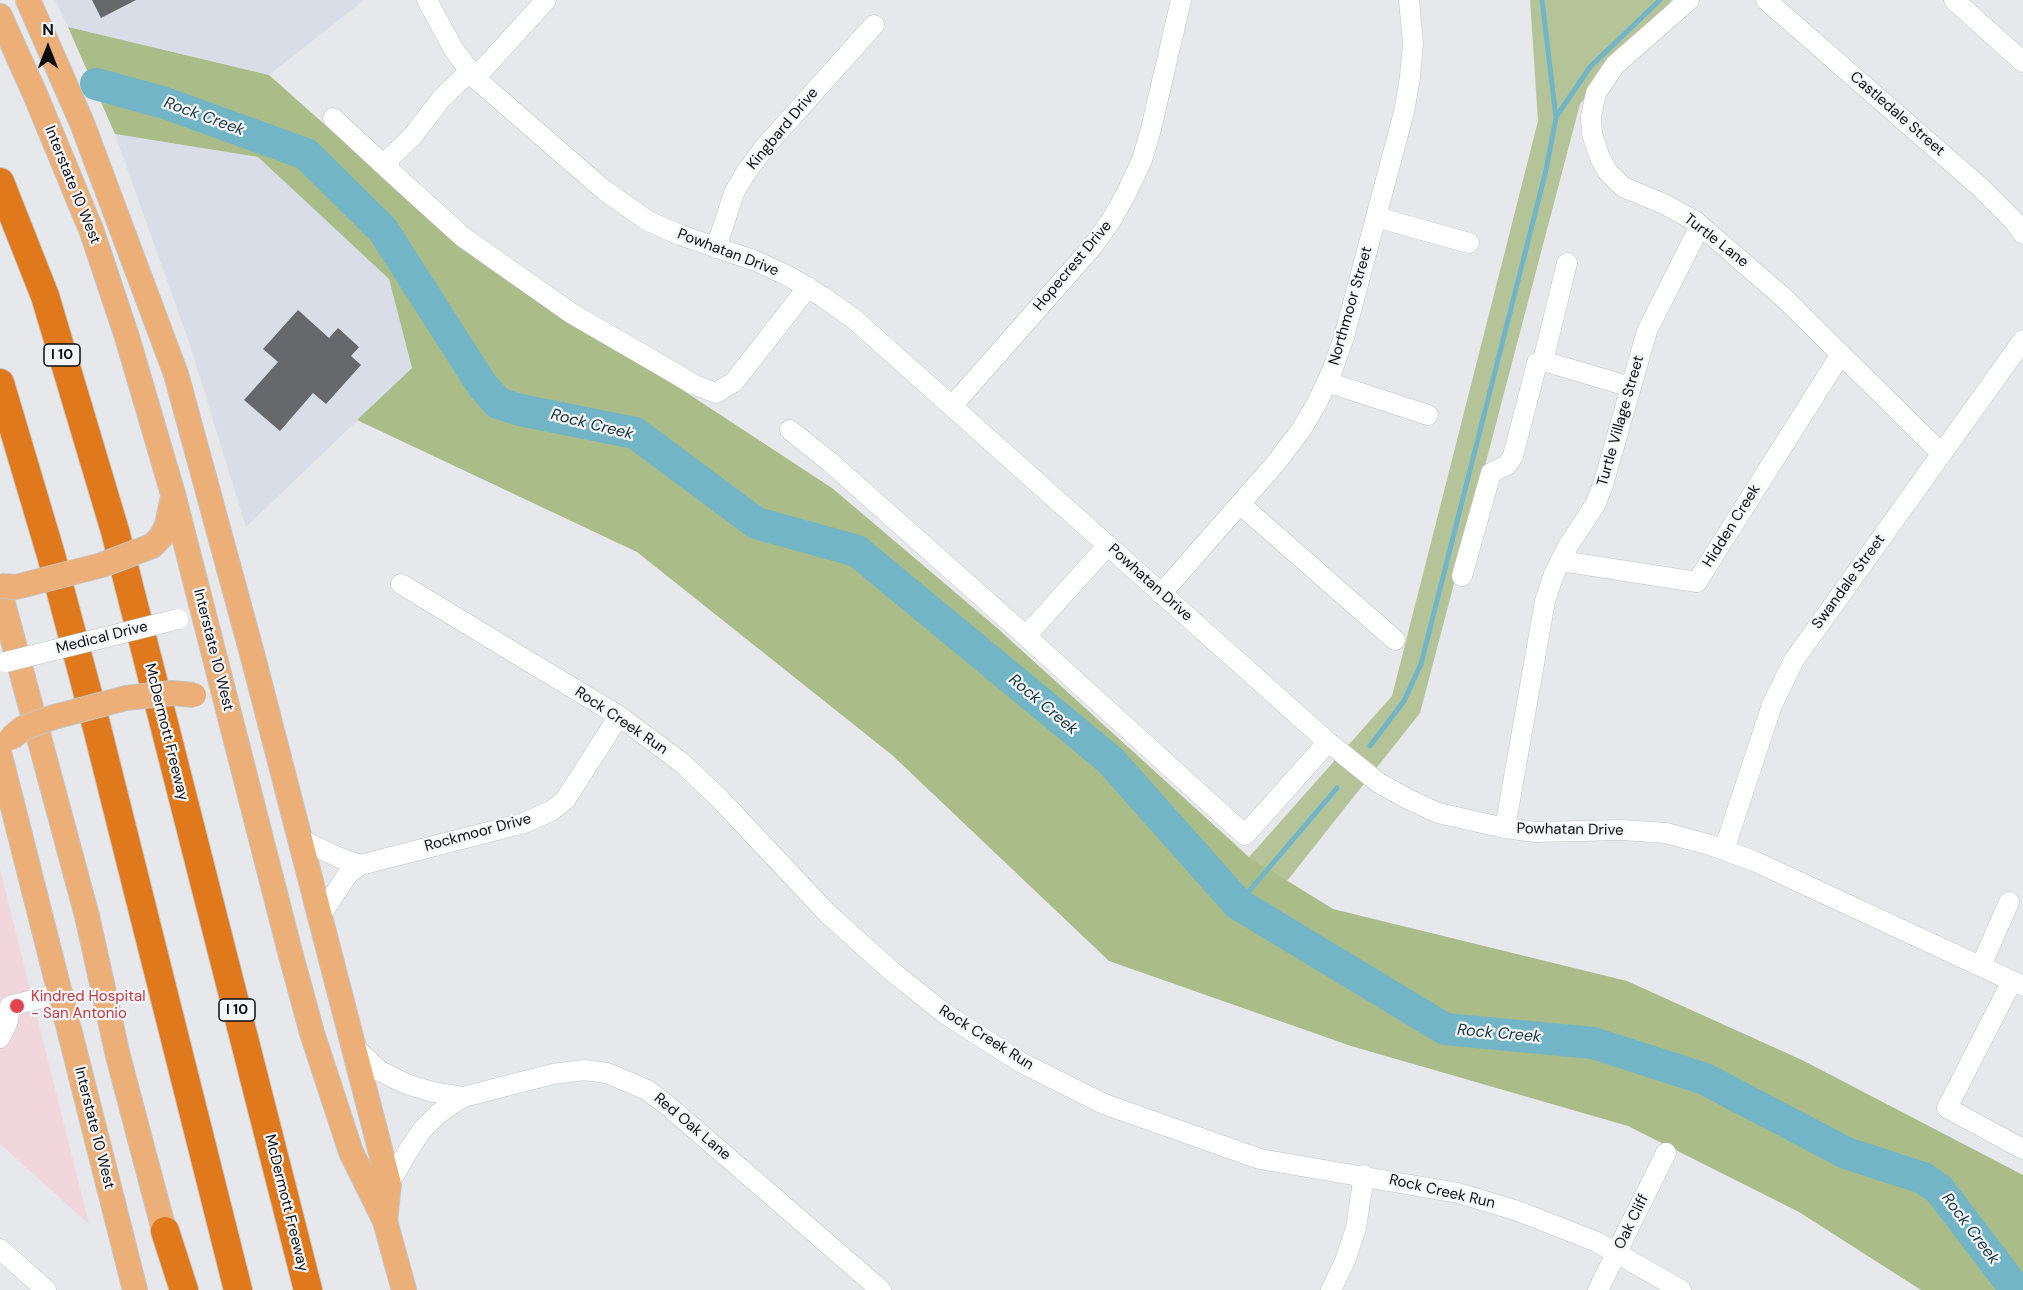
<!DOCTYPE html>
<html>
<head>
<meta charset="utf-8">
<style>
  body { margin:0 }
  #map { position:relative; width:2023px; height:1290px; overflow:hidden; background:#e6e8ec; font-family:"DM Sans",sans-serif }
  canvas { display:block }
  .north { position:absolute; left:18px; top:18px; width:60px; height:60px; -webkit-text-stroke:4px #f3f5f9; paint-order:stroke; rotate:0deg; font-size:16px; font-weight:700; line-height:24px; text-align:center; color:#0c0d0e }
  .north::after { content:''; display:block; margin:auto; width:21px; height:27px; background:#0c0d0e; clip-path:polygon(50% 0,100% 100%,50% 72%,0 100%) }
</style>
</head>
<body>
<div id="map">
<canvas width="2023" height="1290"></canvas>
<div class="north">N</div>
</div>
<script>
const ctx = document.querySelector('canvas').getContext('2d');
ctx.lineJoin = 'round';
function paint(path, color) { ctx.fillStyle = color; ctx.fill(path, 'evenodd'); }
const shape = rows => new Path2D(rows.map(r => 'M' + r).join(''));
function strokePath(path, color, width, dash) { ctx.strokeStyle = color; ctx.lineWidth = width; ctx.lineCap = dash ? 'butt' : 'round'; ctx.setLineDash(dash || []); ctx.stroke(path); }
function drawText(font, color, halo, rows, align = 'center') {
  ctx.font = font + ' "DM Sans",sans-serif'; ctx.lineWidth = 4.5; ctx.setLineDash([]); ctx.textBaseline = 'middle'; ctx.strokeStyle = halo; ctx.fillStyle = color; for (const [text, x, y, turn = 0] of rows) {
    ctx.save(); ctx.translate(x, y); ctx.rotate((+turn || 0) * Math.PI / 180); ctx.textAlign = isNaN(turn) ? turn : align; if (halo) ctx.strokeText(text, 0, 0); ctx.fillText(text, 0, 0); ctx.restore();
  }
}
const built = shape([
  [55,0,364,0,269,75,68,27],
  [115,134,258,157,389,279,412,368,246,527,191,348]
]);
const medical = shape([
  [0,869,89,1224,0,1144]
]);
const green = shape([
  [1530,0,1672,0,1580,104,1420,713,1287,881,1249,857,1392,696,1538,121]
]);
const forest = shape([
  [68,27,269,75,458,243,832,488,996,627,1249,857,1333,909,1627,981,1802,1060,2023,1175,2023,1290,1921,1290,1799,1212,1628,1126,1351,1046,1109,961,892,755,637,552,357,420,412,368,389,279,258,157,115,134]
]);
const stream = shape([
  [1556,117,1590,67,1660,0],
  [1370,746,1404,701,1421,664,1546,170,1556,118,1542,0],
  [1238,904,1337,788]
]);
const river = shape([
  [96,84,165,103,306,154,383,230,482,385,498,403,520,410,635,433,756,523,857,551,1110,760,1238,904,1445,1029,1593,1043,1705,1079,1846,1153,1923,1178,1939,1189,2016,1290]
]);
const building = shape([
  [92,0,136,0,101,18],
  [298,310,329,338,338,328,359,347,351,356,361,365,326,404,313,393,280,431,244,400,278,362,263,349]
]);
const minor = shape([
  [427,0,454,50,475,78,604,190,648,221,680,235,756,261,790,277,823,297,854,319,1328,742,1379,783,1408,799,1438,813,1505,828,1536,832,1622,830,1666,833,1710,845,1754,861,2023,986],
  [1689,0,1615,65,1596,93,1591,117,1592,134,1600,158,1608,172,1623,187,1664,204,1695,221,1783,297,1941,453],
  [1766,0,1980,187,2014,221,2023,234],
  [1954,0,2023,62],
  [469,72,441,99,412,137,390,158,388,169,463,237,571,313,695,385,716,393,734,382,808,287],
  [475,78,546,0],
  [333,118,388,169],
  [1376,217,1469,243],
  [716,248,734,193,745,174,764,148,874,25],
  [1543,361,1567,263],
  [1327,382,1428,415],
  [952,406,1093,246,1112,219,1128,190,1142,160,1151,129,1181,0],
  [790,430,830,462,1026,636,1245,835,1328,742],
  [1240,504,1395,640],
  [1561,561,1697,582,1841,354],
  [1462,576,1491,473,1507,465,1513,456,1537,363,1543,361,1631,387],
  [401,584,619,716,682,763,720,799,828,914,895,974,944,1013,1020,1062,1104,1104,1260,1159,1458,1193,1518,1211,1597,1242,1681,1290],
  [1161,594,1275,464,1301,430,1317,403,1332,371,1344,337,1404,112,1410,77,1413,43,1409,0],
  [1026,636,1108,545],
  [1505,828,1545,601,1554,574,1568,546,1595,505,1603,485,1647,331,1700,226],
  [300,839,340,858,360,865,348,874,320,916],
  [1724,850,1772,705,1794,660,2023,340],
  [360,865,524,823,551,811,565,800,619,716],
  [1981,966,2009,902],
  [2012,981,1947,1108,2023,1149],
  [0,1038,8,1021,10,1006,60,993],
  [354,1047,380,1071,406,1084,433,1092,463,1097],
  [389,1184,408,1151,422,1130,438,1114,463,1097,553,1074,584,1070,607,1073,647,1090,667,1105,881,1290],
  [0,1249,46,1290],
  [1331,1290,1345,1261,1356,1228,1364,1175],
  [1598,1290,1666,1153]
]);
const major = shape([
  [28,0,82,123,176,374,253,657,389,1184,385,1221],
  [0,16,35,94,92,232,127,337,173,494,289,948,312,1033,351,1152,385,1221,404,1290],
  [152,546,161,537,167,525,173,497],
  [0,592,87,916,118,1056,169,1249],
  [0,756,135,1290]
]);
const highway = shape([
  [0,182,45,296,115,531,308,1290],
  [0,383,51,555,97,728,238,1290],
  [165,1231,184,1290]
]);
const minorBridge = shape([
  [6,662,178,619]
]);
const majorBridge = shape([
  [0,586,16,587,102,565,152,546],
  [11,738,23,728,54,717,126,698,172,693,194,695]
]);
const markers = [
  [17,1006,8,"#e0444e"]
];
const shields = [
  [62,355,36],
  [237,1010,36]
];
const shieldNames = [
  ["I 10",62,355],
  ["I 10",237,1010]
];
const streetNames = [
  ["Castledale Street",1897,114,41],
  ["Kingbard Drive",783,129,-50],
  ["Interstate 10 West",72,185,68],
  ["Turtle Lane",1716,241,38],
  ["Powhatan Drive",728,253,21],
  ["Hopecrest Drive",1073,266,-50],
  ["Northmoor Street",1351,306,-74],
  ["Turtle Village Street",1621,421,-74],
  ["Hidden Creek",1732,526,-58],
  ["Swandale Street",1849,582,-54],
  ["Powhatan Drive",1150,583,42],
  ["Medical Drive",102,638,-14],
  ["Interstate 10 West",213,650,76],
  ["Rock Creek Run",621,721,34],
  ["McDermott Freeway",166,732,76],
  ["Powhatan Drive",1570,830,1],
  ["Rockmoor Drive",478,833,-15],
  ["Rock Creek Run",986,1038,32],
  ["Red Oak Lane",692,1127,40],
  ["Interstate 10 West",94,1128,76],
  ["Rock Creek Run",1442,1192,13],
  ["McDermott Freeway",286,1203,76],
  ["Oak Cliff",1632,1222,-64]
];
const healthNames = [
  ["Kindred Hospital",31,997],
  ["- San Antonio",31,1014]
];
const waterNames = [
  ["Rock Creek",204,117,20],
  ["Rock Creek",592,425,14],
  ["Rock Creek",1043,705,40],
  ["Rock Creek",1499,1034,5],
  ["Rock Creek",1970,1229,53]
];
paint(built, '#d8dde7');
paint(medical, '#f1d6db');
paint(green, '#b5c498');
paint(forest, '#aabc88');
strokePath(stream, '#71b5c6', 5);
strokePath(river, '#71b5c6', 32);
paint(building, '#66686c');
strokePath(minor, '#bfc1c4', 21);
strokePath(major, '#c5c5c5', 26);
strokePath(highway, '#c5c5c5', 30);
strokePath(minor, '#fff', 20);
strokePath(major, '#ecaf77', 24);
strokePath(highway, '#e0791c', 28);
strokePath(minorBridge, '#bfc1c4', 21, []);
strokePath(majorBridge, '#c5c5c5', 26, []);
strokePath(minorBridge, '#fff', 20);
strokePath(majorBridge, '#ecaf77', 24);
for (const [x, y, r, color] of markers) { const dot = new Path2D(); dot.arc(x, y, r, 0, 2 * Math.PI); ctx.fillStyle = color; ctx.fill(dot); strokePath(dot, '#f3f5f9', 2); }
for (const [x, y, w] of shields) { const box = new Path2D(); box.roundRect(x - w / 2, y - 11, w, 22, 4.5); ctx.fillStyle = '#f3f5f9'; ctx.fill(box); strokePath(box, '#0c0d0e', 1.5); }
drawText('bold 14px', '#0c0d0e', null, shieldNames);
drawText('15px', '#0c0d0e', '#f3f5f9', streetNames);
drawText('15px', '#be3a42', '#f3f5f9', healthNames, 'left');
drawText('italic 16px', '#13343c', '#f3f5f9', waterNames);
</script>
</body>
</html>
